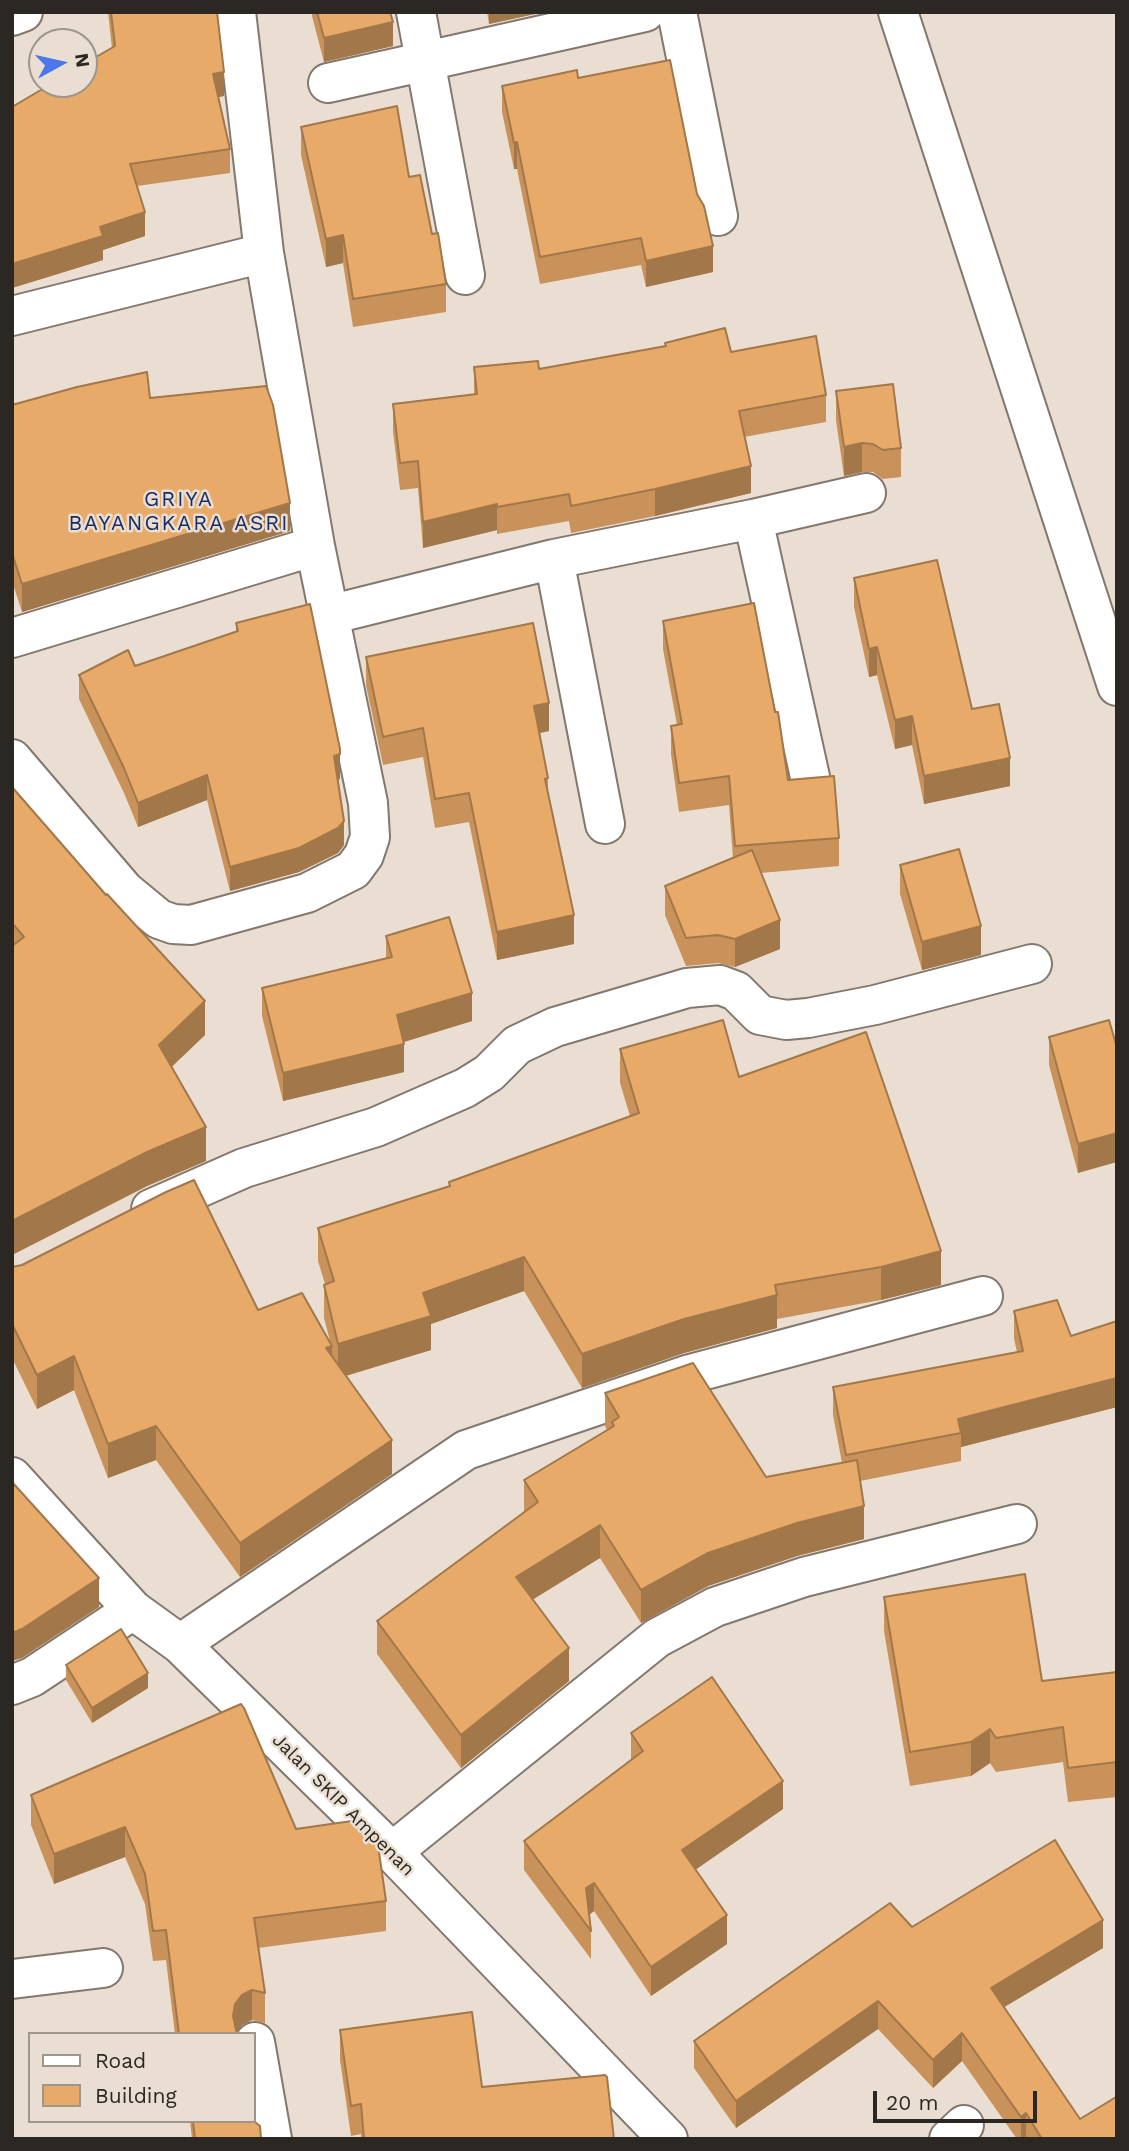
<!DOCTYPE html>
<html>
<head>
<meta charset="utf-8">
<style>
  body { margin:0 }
  #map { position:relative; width:1129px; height:2151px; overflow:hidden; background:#eaded2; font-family:"Work Sans",sans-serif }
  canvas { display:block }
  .frame { position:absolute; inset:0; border:14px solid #2b2722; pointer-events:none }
  .legend { position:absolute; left:28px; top:2032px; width:228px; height:91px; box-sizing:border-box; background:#eaded2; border:2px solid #9e958c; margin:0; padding:9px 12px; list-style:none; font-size:21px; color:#2b2722 }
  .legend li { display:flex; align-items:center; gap:14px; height:35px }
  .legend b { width:35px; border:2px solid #9e958c }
  .north { position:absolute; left:28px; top:28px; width:70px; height:70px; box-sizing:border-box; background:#eaded2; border:2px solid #9e958c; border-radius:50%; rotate:82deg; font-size:19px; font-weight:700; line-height:28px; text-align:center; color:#2b2722 }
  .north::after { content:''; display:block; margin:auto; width:24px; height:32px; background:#4a77e9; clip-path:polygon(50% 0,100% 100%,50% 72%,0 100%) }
  .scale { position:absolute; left:873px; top:2091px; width:164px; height:32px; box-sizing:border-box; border:4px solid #2b2722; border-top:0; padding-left:9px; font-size:21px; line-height:24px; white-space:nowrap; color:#2b2722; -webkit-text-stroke:5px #eaded2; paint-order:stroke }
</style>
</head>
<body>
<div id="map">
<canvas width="1129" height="2151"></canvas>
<div class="frame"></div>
<ul class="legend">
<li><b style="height:9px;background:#fff"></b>Road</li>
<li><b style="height:19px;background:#e8aa69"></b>Building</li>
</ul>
<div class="north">N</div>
<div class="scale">20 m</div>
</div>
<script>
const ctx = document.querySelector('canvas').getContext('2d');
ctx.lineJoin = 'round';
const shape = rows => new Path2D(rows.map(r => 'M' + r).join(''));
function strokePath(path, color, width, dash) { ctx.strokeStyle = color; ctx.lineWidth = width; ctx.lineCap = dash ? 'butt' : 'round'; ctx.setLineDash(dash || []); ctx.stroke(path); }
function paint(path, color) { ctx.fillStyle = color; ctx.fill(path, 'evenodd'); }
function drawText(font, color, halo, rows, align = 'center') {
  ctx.font = font + ' "Work Sans",sans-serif'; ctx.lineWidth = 5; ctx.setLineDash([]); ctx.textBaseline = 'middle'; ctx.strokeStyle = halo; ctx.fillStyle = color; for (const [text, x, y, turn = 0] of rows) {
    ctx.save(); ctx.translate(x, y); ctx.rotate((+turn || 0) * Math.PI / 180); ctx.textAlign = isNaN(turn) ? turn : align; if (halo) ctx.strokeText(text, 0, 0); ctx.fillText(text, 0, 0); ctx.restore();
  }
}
const street = shape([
  [416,12,465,275],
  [677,12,718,216],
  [898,12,1117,686],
  [12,16,23,12],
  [328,83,645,12],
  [12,316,264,253],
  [753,519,812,786],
  [554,559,605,824],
  [329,615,554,559,753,519,866,493],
  [12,638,315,546],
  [12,759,125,891,159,919,173,924,191,925,307,893,353,870,364,855,370,837,368,803,315,546,264,253,236,12],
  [151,1209,244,1168,376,1127,465,1088,489,1073,517,1045,555,1027,687,988,720,985,736,991,760,1015,786,1020,808,1018,875,1005,1032,964],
  [12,1477,133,1610,180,1644,392,1852,668,2139],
  [180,1644,466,1450,690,1374,983,1296],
  [12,1685,32,1677,133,1610],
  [392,1852,657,1638,715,1607,804,1577,1017,1524],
  [12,1979,103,1968],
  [255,2042,272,2139],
  [949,2139,964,2125]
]);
const wall = shape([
  [108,12,217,12,224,96,218,97,230,149,230,173,137,186,145,236,103,250,103,260,12,288,112,48],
  [312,12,390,12,393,46,324,62,312,16],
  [487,12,544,12,489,24],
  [578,78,713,272,646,287,641,265,540,284,517,169,514,169,502,112,502,86],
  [301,127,409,177,432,234,446,284,446,312,353,327,343,263,326,267,301,155],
  [665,343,731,352,826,395,826,422,744,437,751,493,655,516,571,533,569,521,497,534,497,530,423,548,418,488,400,490,393,431,393,404,474,394,474,367,539,369,665,347],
  [836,391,901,448,901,477,883,479,873,472,862,472,844,476,836,420],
  [150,398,290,531,22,612,12,581,12,405],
  [854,578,972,709,1010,786,924,804,912,745,895,749,877,675,869,677,854,607],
  [663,621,788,780,839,838,839,866,761,873,780,949,735,967,718,963,686,966,665,915,665,886,733,858,729,805,679,812,671,754,671,726,677,725,663,649],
  [236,623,340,779,338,780,344,845,338,853,299,872,230,891,207,800,138,827,124,793,79,699,79,675,135,666,236,631],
  [366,657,549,731,540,733,548,778,548,796,574,944,497,960,469,822,435,828,423,757,383,765,366,685],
  [12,787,205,1035,171,1067,206,1161,147,1186,12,1255],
  [900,865,981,955,922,970,900,894],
  [386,936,472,1021,404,1042,404,1072,283,1101,262,1016,262,988,386,958],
  [1109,1020,1078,1173,1049,1065,1049,1037],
  [620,1049,739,1077,941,1285,881,1300,777,1319,777,1328,684,1353,582,1388,524,1291,431,1324,431,1350,346,1376,392,1474,240,1577,156,1460,108,1478,74,1390,37,1409,12,1358,12,1267,258,1310,330,1341,324,1318,324,1285,325,1284,318,1261,318,1228,449,1186,449,1182,630,1116,620,1083],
  [1014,1311,1071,1336,1117,1321,1117,1407,961,1447,961,1461,860,1481,864,1539,797,1556,708,1586,641,1623,600,1558,533,1599,569,1681,461,1768,377,1654,377,1621,524,1512,524,1480,607,1430,605,1426,605,1393,766,1477,842,1463,833,1415,833,1387,1017,1352,1014,1339],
  [884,1597,1042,1681,1117,1672,1117,1797,1068,1802,1063,1762,996,1772,990,1763,971,1776,910,1786,884,1631],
  [66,1665,148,1688,92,1723,66,1680],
  [631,1733,783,1809,695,1870,727,1944,651,1996,594,1911,589,1915,591,1931,591,1959,524,1870,524,1841,631,1760],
  [31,1795,296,1829,386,1901,386,1931,258,1948,265,1993,265,2023,252,2020,242,2025,236,2032,237,2034,175,2034,166,1960,153,1961,145,1904,125,1857,54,1884,31,1825],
  [912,1927,1103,1948,1004,2007,1080,2119,1117,2139,1017,2139,962,2061,933,2088,878,2029,736,2128,694,2068,694,2041],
  [340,2030,482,2087,614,2139,361,2139,361,2134,351,2136,340,2060],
  [190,2121,254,2121,261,2139,192,2139]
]);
const shadedWall = shape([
  [489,12,544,12,489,24],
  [393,22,393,46,324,62,324,38],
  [224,72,224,96,213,98,213,74],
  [517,142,517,169,514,169,514,143],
  [145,212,145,236,103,250,103,260,12,288,12,264,100,227],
  [343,235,343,263,326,267,326,239],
  [713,246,713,272,646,287,646,261],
  [862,443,862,472,844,476,844,447],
  [751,466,751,493,655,516,655,489],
  [290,503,290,531,22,612,22,584],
  [497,504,497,530,423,548,423,522],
  [877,647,877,675,869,677,869,649],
  [549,703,549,731,534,734,534,706],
  [912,716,912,745,895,749,895,720],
  [340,754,340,779,334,781,334,756],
  [1010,758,1010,786,924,804,924,776],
  [207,775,207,800,138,827,138,803],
  [344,821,344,845,338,853,299,872,230,891,230,867],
  [574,915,574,944,497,960,497,932],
  [780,920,780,949,735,967,735,939],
  [981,926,981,955,922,970,922,942],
  [472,993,472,1021,397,1044,397,1015],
  [205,1001,205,1035,159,1079,159,1045],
  [404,1044,404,1072,283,1101,283,1073],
  [206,1127,206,1161,147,1186,12,1255,12,1221,147,1152],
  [1117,1133,1117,1162,1078,1173,1078,1144],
  [941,1251,941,1285,881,1300,881,1267],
  [524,1257,524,1291,431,1324,431,1350,338,1378,338,1344,423,1293],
  [777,1295,777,1328,684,1353,582,1388,582,1354,684,1319],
  [332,1346,332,1380,326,1348],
  [74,1356,74,1390,37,1409,37,1375],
  [1117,1378,1117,1407,961,1447,961,1433,958,1419],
  [156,1426,156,1460,108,1478,108,1444],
  [392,1440,392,1474,240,1577,240,1543],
  [864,1506,864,1539,797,1556,708,1586,641,1623,641,1590,708,1553,797,1523],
  [600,1525,600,1558,516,1610,516,1577],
  [99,1578,99,1607,22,1658,12,1661,12,1633],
  [569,1648,569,1681,461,1768,461,1735],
  [148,1673,148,1688,92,1723,92,1708],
  [990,1729,990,1763,971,1776,971,1742],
  [783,1781,783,1809,682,1879,682,1850],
  [125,1827,125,1857,54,1884,54,1854],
  [594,1883,594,1911,586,1917,586,1888],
  [727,1915,727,1944,651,1996,651,1967],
  [1103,1920,1103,1948,991,2015,991,1988],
  [252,1990,252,2020,242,2025,235,2034,233,2016,235,2004,242,1995],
  [878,2001,878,2029,736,2128,736,2101],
  [962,2033,962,2061,933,2088,933,2060],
  [1026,2113,1026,2139,1021,2139,1021,2117]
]);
const building = shape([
  [111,12,217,12,224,72,213,74,230,149,130,164,145,212,100,227,103,236,12,264,12,107,51,84,84,84,84,64,115,46,111,12],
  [317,12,390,12,393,22,324,38,317,12],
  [670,60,697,194,704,206,713,246,646,261,641,238,540,257,517,142,514,143,502,86,577,70,578,78,670,60],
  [397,106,409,177,420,175,432,234,438,233,446,284,353,299,343,235,326,239,301,127,397,106],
  [725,328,731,352,816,336,826,395,739,411,751,466,655,489,571,506,569,494,497,507,497,504,423,522,418,461,400,463,393,404,477,394,474,367,538,361,539,369,666,346,665,343,725,328],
  [147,372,150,398,266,386,273,405,290,503,22,584,12,553,12,405,77,387,147,372],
  [893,384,901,448,883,450,873,444,862,443,844,447,836,391,893,384],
  [937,560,972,709,999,704,1010,758,924,776,912,716,895,720,877,647,869,649,854,578,937,560],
  [754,603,775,712,778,712,788,780,834,776,839,838,735,846,729,776,679,783,671,726,682,724,663,621,754,603],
  [310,604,340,749,340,754,334,756,344,821,338,828,299,848,230,867,207,775,138,803,124,768,79,675,128,650,135,666,238,631,236,623,310,604],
  [533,623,549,703,534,706,548,778,545,779,574,915,497,932,469,793,435,799,423,728,383,737,366,657,533,623],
  [12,787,106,895,107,894,205,1001,159,1045,206,1127,147,1152,12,1221,12,946,24,937,12,923,12,787],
  [959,849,981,926,922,942,900,865,959,849],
  [752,850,780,920,735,939,718,935,686,938,665,886,752,850],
  [449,917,472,993,397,1015,404,1044,283,1073,262,988,392,957,386,936,449,917],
  [723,1020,739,1077,866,1032,941,1251,881,1267,775,1285,777,1295,684,1319,582,1354,524,1257,423,1293,431,1316,338,1344,324,1285,334,1281,318,1228,450,1186,449,1182,639,1113,620,1049,723,1020],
  [1109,1020,1117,1048,1117,1133,1078,1144,1049,1037,1109,1020],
  [194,1180,258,1310,302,1293,332,1346,326,1348,392,1440,240,1543,156,1426,108,1444,74,1356,37,1375,12,1324,12,1267,22,1265,166,1192,194,1180],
  [1057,1300,1071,1336,1117,1321,1117,1378,958,1419,961,1433,846,1455,833,1387,1023,1351,1014,1311,1057,1300],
  [693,1363,766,1477,857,1460,864,1506,797,1523,708,1553,641,1590,600,1525,516,1577,569,1648,461,1735,377,1621,538,1502,524,1480,614,1426,612,1422,619,1417,605,1393,693,1363],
  [12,1482,99,1578,22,1629,12,1633,12,1482],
  [1025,1574,1042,1681,1117,1672,1117,1762,1068,1768,1063,1727,996,1738,990,1729,971,1742,910,1752,884,1597,1025,1574],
  [121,1629,148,1673,92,1708,66,1665,121,1629],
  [712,1677,783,1781,682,1850,727,1915,651,1967,594,1883,586,1888,591,1931,524,1841,643,1751,631,1733,712,1677],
  [241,1704,244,1708,296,1829,359,1820,377,1838,386,1901,254,1918,265,1993,252,1990,242,1995,235,2004,233,2016,237,2034,179,2034,166,1930,153,1931,145,1874,125,1827,54,1854,31,1795,241,1704],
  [1055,1840,1103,1920,991,1988,1080,2119,1116,2097,1117,2139,1042,2139,1026,2113,1021,2117,962,2033,933,2060,878,2001,736,2101,694,2041,890,1903,912,1927,1055,1840],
  [472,2012,482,2087,605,2075,607,2077,614,2139,364,2139,361,2104,351,2106,340,2030,472,2012],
  [254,2120,255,2122,260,2126,261,2139,195,2139,193,2121,254,2121,254,2120]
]);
const streetNames = [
  ["Jalan SKIP Ampenan",343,1805,45]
];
const neighbourhoodNames = [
  ["GRIYA",179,500],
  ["BAYANGKARA ASRI",179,524]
];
strokePath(street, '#83786d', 42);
strokePath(street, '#fff', 38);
paint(wall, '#c8925a');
paint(shadedWall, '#a2774a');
paint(building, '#e8aa69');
strokePath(building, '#a2774a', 2);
drawText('19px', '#2b2722', '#eaded2', streetNames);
ctx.letterSpacing = '2px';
drawText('21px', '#172c62', '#eaded2', neighbourhoodNames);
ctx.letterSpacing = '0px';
</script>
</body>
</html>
